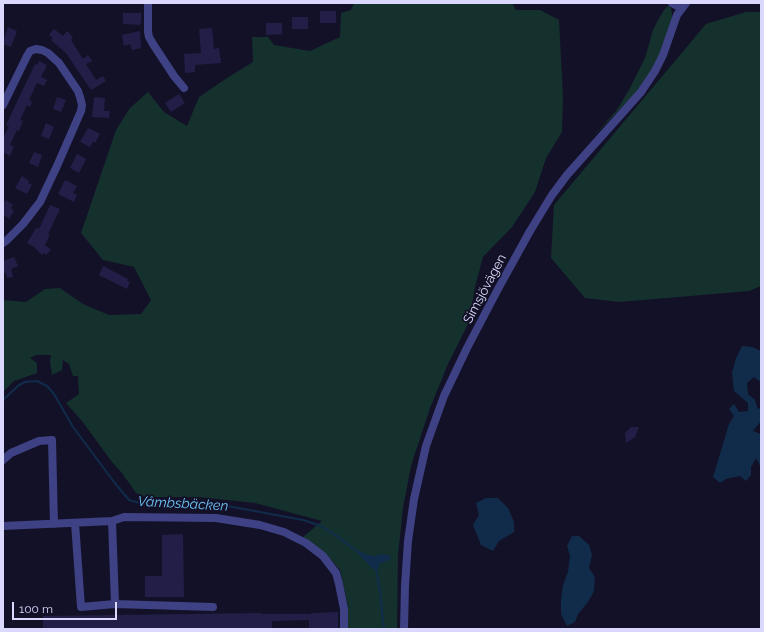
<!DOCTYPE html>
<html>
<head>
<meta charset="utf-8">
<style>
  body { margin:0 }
  #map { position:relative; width:764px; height:632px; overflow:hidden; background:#131127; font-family:Raleway,sans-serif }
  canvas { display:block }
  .frame { position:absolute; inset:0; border:4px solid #dad9fd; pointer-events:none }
  .scale { position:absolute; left:12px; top:602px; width:105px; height:18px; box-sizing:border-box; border:2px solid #dad9fd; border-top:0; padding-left:5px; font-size:12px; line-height:14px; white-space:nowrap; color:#dad9fd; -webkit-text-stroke:3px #131127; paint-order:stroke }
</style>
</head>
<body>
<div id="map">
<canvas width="764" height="632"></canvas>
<div class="frame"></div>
<div class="scale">100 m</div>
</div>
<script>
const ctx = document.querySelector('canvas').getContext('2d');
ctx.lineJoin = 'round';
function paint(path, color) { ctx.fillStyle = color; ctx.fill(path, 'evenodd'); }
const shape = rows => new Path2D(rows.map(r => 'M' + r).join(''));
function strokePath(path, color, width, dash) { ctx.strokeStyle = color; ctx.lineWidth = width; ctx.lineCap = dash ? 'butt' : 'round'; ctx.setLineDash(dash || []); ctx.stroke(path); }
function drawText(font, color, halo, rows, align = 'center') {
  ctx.font = font + ' Raleway,sans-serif'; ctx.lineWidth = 3.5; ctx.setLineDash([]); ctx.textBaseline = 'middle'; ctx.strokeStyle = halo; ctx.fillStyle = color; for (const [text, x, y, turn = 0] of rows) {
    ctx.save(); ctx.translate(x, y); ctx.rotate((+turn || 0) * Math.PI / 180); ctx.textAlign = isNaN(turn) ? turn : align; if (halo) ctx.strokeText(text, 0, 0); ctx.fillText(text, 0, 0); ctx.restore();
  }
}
const green = shape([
  [354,3,512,3,516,10,540,10,559,20,563,97,562,132,546,158,535,192,512,227,483,257,475,287,469,322,448,364,430,408,411,466,403,508,398,555,397,629,348,629,348,607,340,570,324,552,303,537,322,521,255,503,198,497,145,497,136,493,122,473,112,462,82,421,66,403,79,394,78,376,73,376,69,364,63,360,62,370,52,375,50,362,51,355,36,355,30,358,37,363,37,373,14,381,3,392,3,300,26,302,45,289,60,288,83,304,109,315,141,314,151,300,134,267,103,260,81,233,116,130,130,108,148,92,164,112,187,126,199,97,227,78,253,62,252,37,268,37,274,45,310,51,340,37,341,13,351,10],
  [669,5,671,8,672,14,672,20,657,62,646,80,632,97,590,140,616,111,629,90,645,58,653,30,658,20,664,10],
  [746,12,761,12,761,286,749,291,619,302,585,298,551,258,554,205,706,24]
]);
const water = shape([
  [742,346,752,347,761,351,761,382,754,377,747,383,748,394,755,400,758,409,761,408,761,421,753,431,761,434,761,472,760,466,756,458,751,467,751,475,746,481,740,476,726,479,720,483,713,477,729,424,734,416,729,409,734,404,739,412,748,411,748,403,734,391,732,373,736,358],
  [486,498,498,498,508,508,514,522,514,532,499,541,493,551,481,545,473,525,479,515,476,503],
  [572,536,579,536,589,545,592,555,589,568,595,577,594,591,588,602,578,614,575,622,567,626,561,614,561,600,563,585,568,572,570,556,567,546],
  [356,551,359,551,365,554,374,556,383,554,389,555,391,558,388,561,380,563,378,569,373,569]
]);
const stream = shape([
  [3,400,19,385,25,382,37,381,47,386,54,394,73,427,114,482,129,500,144,504,181,503,222,505,303,520,321,526,337,536,358,552],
  [374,567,376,569,380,592,384,629]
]);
const building = shape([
  [320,11,336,11,336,23,320,23],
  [123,13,141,13,141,23,140,23,140,25,123,24],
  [292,17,308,17,308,29,292,29],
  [266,23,282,23,282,34,266,35],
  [8,27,17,31,11,47,3,44,3,42],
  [212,28,214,49,219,48,221,63,195,65,195,72,185,73,184,54,201,53,199,29],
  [54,29,63,36,67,31,73,37,71,40,83,59,88,55,92,61,86,64,96,80,103,76,106,81,91,90,66,53,51,40,53,38,49,35],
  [140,31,141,48,132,50,130,44,124,46,122,35],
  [39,61,47,65,41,77,47,80,44,86,37,83,29,100,32,102,30,107,27,105,20,120,23,121,19,131,17,130,10,145,14,147,10,156,3,152,3,135,4,136,9,126,6,125,35,64,37,65],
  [179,94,185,103,171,112,165,103],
  [57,97,66,100,61,112,53,109],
  [94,97,105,98,104,111,110,111,109,118,92,117],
  [46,123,54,127,49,139,41,136],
  [88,128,100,134,95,143,93,141,90,147,80,142],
  [34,152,42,155,38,167,29,163],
  [77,154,86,159,79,173,70,168],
  [22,176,29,181,28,183,32,185,27,194,15,188],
  [65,180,77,186,73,193,77,195,74,202,58,194],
  [6,200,13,205,11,208,14,211,9,219,3,214,3,204],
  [50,205,60,209,48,234,50,234,45,245,51,250,46,255,43,253,42,255,33,246,27,243,36,228,39,229],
  [14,257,18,266,11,269,13,277,7,278,6,273,3,274,3,261],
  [103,266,128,279,127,281,130,282,127,289,99,275],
  [631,427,639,427,635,437,626,443,625,433],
  [183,534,184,597,145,597,145,576,162,576,162,535],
  [338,612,338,629,309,629,309,620,272,621,272,629,43,629,43,616,262,613,262,614,311,614,311,613]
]);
const minor = shape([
  [148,3,148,32,149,37,153,44,174,76,184,88],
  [672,3,681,8],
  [3,105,27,56,30,51,36,49,42,50,48,53,59,63,78,91,80,97,82,105,81,111,57,166,40,202,23,224,6,241,3,243],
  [3,460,11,453,39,441,52,440,54,524],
  [75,523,81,607,115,604,112,521],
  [3,526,112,521,124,517,216,518,260,525,284,532,306,543,323,556,336,573,339,584,344,609,344,629],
  [115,604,213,607],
  [404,629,405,586,408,541,414,499,426,446,444,396,467,348,498,289,530,231,552,195,567,175,641,92,655,71,663,55,677,15,686,3]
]);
const streetNames = [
  ["Simsjövägen",485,289,-62]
];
const waterNames = [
  ["Våmbsbäcken",183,504,3]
];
paint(green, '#14312e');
paint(water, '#112c4b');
strokePath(stream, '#112c4b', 2);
paint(building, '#231e47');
strokePath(minor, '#3e4184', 8);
drawText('13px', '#dad9fd', '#131127', streetNames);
drawText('italic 14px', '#6cc3f8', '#131127', waterNames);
</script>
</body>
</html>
